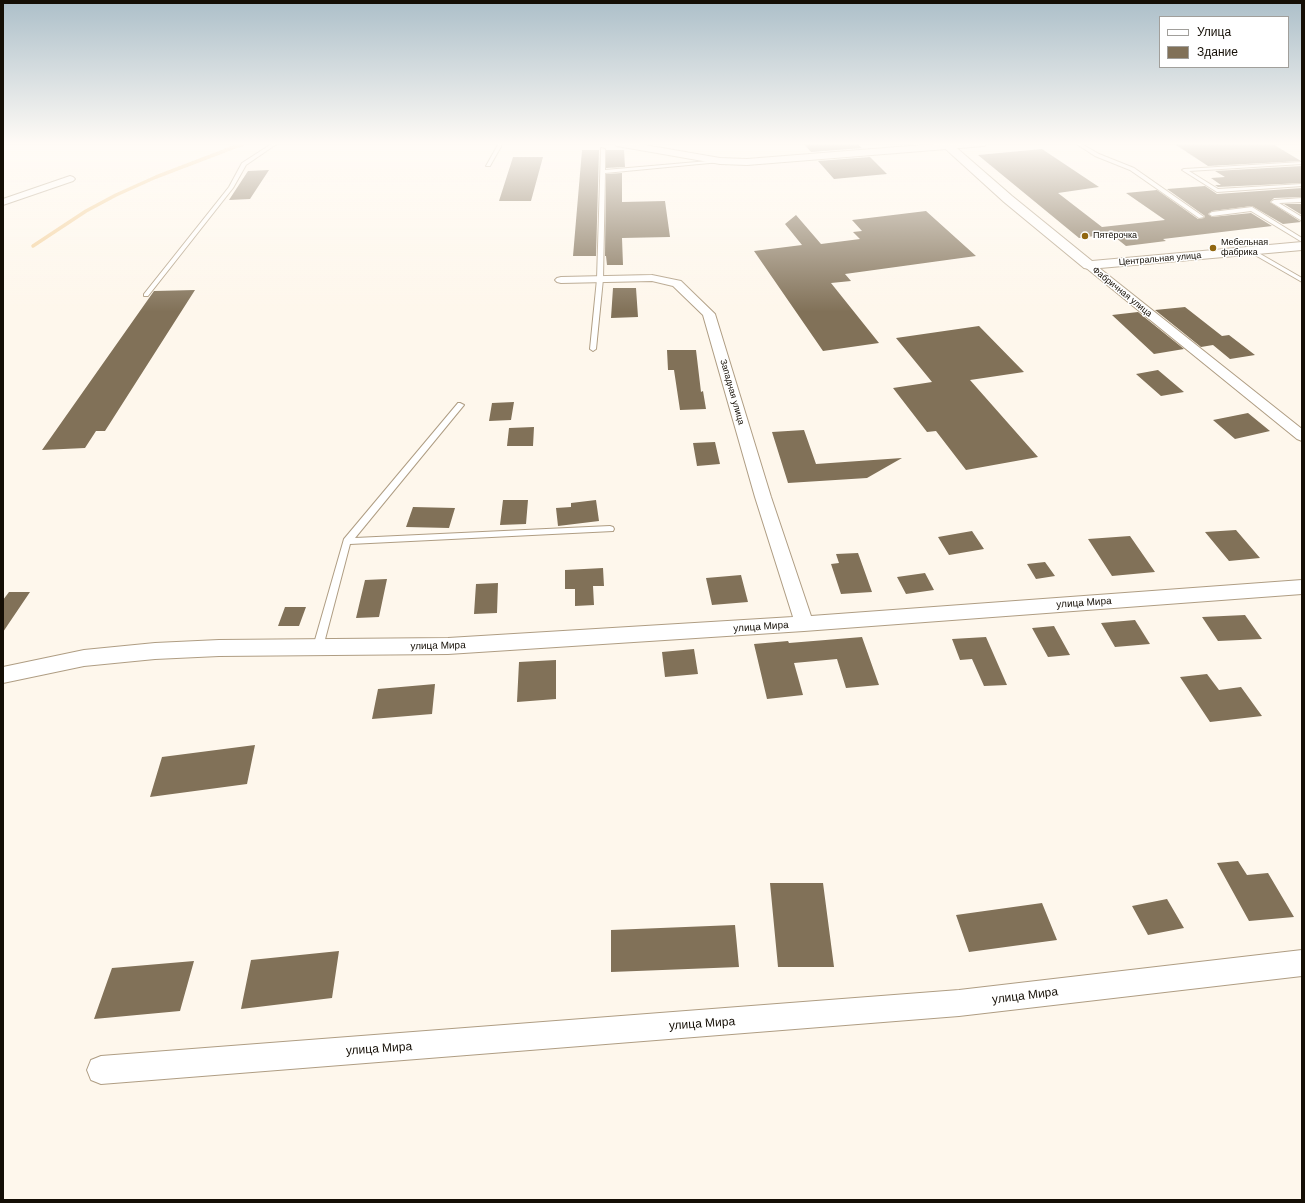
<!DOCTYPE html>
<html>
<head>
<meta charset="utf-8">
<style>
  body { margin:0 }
  #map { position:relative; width:1305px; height:1203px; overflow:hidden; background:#fef7ec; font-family:Helvetica,sans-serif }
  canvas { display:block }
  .frame { position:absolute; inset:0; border:4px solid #140e05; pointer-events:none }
  .legend { position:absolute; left:1159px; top:16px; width:130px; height:52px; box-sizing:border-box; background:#fff; border:1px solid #a19f9b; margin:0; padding:5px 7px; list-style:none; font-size:12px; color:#140e05 }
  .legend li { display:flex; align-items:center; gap:8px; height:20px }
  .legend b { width:20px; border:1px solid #a19f9b }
</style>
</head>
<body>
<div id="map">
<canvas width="1305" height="1203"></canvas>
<div class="frame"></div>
<ul class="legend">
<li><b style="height:5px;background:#fff"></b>Улица</li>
<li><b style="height:11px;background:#817158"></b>Здание</li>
</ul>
</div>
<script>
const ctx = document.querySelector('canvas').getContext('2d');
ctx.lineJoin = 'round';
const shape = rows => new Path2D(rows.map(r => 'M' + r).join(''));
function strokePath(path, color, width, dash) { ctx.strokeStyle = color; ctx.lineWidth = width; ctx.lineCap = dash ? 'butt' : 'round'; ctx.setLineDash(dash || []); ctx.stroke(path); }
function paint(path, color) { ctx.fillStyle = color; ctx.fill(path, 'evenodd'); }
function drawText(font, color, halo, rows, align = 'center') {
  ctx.font = font + ' Helvetica,sans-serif'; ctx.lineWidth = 3; ctx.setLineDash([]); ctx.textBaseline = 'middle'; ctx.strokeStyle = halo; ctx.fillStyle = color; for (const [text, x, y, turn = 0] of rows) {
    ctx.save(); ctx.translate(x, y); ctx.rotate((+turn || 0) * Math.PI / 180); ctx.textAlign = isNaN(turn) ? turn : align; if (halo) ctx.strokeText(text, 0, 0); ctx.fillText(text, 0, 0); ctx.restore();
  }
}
const stream = shape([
  [33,246,86,211,116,195,156,177,245,143]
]);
const building = shape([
  [803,143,856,143,862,148,811,152],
  [1173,143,1271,143,1301,161,1208,166],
  [1042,149,1099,187,1058,193,1102,227,1165,220,1126,193,1157,190,1198,219,1204,218,1205,216,1167,189,1205,186,1217,194,1302,188,1302,197,1274,198,1270,202,1301,222,1283,224,1252,206,1212,211,1208,214,1212,217,1251,213,1272,226,1163,239,1166,241,1126,246,1111,234,1079,238,978,155],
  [582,150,599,150,596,256,573,256],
  [606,150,624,150,625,167,606,168],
  [513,157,543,157,531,201,499,201],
  [870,157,887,174,834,179,818,161],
  [1302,166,1302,183,1218,187,1215,185,1221,185,1211,178,1225,177,1215,171],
  [269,170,250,199,229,200,248,171],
  [622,173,622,202,665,201,670,237,622,238,623,265,607,265,606,256,605,256,606,174],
  [1284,204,1302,204,1302,215],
  [926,211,976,256,845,274,851,281,831,283,879,343,823,351,754,251,802,245,785,224,796,215,821,244,860,239,853,232,862,231,852,220],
  [613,288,636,288,638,317,611,318],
  [195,290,105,431,96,431,85,448,42,450,154,291],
  [1185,307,1222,336,1229,335,1255,355,1230,359,1213,345,1201,347,1155,310],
  [1138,312,1184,349,1154,354,1112,315],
  [979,326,1024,372,970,380,1038,457,966,470,936,431,927,432,893,388,932,382,896,338],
  [667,350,696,350,701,392,703,391,706,409,680,410,674,370,668,370],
  [1158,370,1184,392,1161,396,1136,374],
  [514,402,511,420,489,421,492,403],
  [1248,413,1270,431,1235,439,1213,420],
  [534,427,533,446,507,446,509,428],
  [804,430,816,464,902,458,867,478,788,483,772,432],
  [715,442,720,464,697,466,693,443],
  [503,500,528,500,526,524,500,525],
  [596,500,599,521,558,526,556,508,571,507,571,503],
  [413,507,455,508,449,528,406,527],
  [1236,530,1260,558,1229,561,1205,532],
  [972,531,984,549,949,555,938,537],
  [1130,536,1155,572,1112,576,1088,539],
  [858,553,872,592,841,594,831,564,839,563,836,554],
  [1045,562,1055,576,1036,579,1027,564],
  [603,568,604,586,593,586,594,605,575,606,575,589,565,589,565,570],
  [925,573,934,590,906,594,897,577],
  [741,575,748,602,712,605,706,578],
  [387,579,379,617,356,618,365,580],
  [498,583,497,613,474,614,476,584],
  [9,592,30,592,3,632,3,600],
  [285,607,306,607,299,626,278,626],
  [1245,615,1262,639,1218,641,1202,617],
  [1135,620,1150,644,1115,647,1101,623],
  [1054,626,1070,655,1048,657,1032,628],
  [862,637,879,685,846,688,837,659,794,663,803,695,767,699,754,644,788,641,789,643],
  [986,637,1007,685,984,686,972,659,960,660,952,639],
  [694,649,698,674,665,677,662,652],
  [556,660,556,699,517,702,519,662],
  [1207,674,1219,690,1241,687,1262,716,1210,722,1180,677],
  [435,684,432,714,372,719,378,689],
  [255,745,247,784,150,797,162,757],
  [1238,861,1247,875,1268,873,1294,917,1249,921,1217,863],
  [770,883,823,883,834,967,778,967],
  [1167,899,1184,928,1148,935,1132,906],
  [1042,903,1057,940,969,952,956,915],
  [735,925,739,967,611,972,611,930],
  [339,951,332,998,241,1009,251,960],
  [194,961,180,1011,94,1019,112,968]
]);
const lane = shape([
  [273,143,278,143,246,165,233,188,148,296,144,296,144,294,229,187,242,163,273,143],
  [499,143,503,143,490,166,486,166,499,143],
  [1075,143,1080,143,1099,154,1134,168,1204,217,1199,218,1130,170,1095,156,1075,143],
  [601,148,605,149,605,170,720,160,722,161,720,162,605,173,603,279,596,349,593,351,590,349,597,279,601,148],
  [1302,162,1302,164,1189,171,1218,189,1302,184,1302,186,1217,192,1182,170,1184,169,1302,162],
  [1302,198,1302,202,1279,203,1302,217,1302,221,1271,202,1274,200,1302,198],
  [1252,207,1302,238,1302,242,1251,211,1212,216,1209,214,1212,212,1252,207],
  [1250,248,1302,278,1302,282,1248,251,1247,250,1250,248],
  [458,403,460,403,464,405,355,538,610,526,613,527,614,529,613,531,350,544,323,647,321,650,318,651,315,650,313,647,344,539,458,403]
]);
const street = shape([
  [613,143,633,143,720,158,747,159,948,143,988,143,984,146,747,165,720,164,617,146,613,143],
  [70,176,73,177,75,179,73,181,3,205,3,199,70,176],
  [1089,262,1093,263,1302,429,1302,441,1297,439,1085,267,1083,265,1085,263,1089,262],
  [652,275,681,281,715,314,771,497,811,616,1302,580,1302,594,804,631,448,654,219,656,155,659,84,666,3,683,3,667,84,650,155,643,219,640,448,638,793,617,755,497,703,315,673,286,652,281,561,283,557,282,555,280,557,278,561,277,652,275],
  [1302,950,1302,976,959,1016,101,1084,91,1080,87,1070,91,1060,101,1056,959,990,1302,950]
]);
const secondary = shape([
  [939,143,951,143,1012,196,1092,261,1302,242,1302,250,1089,269,1084,268,1004,202,939,143]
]);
const markers = [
  [1085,236,4,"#91660f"],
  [1213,248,4,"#91660f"]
];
const farPoinames = [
  ["Пятёрочка",1093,236],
  ["Мебельная",1221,243],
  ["фабрика",1221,253]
];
const farStreetnames = [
  ["Центральная улица",1160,259,-5],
  ["Фабричная улица",1122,292,39],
  ["Западная улица",732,392,74]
];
const streetNames = [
  ["улица Мира",1084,603,-4],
  ["улица Мира",761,627,-4],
  ["улица Мира",438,646,-1]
];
const nearStreetnames = [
  ["улица Мира",1025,996,-7],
  ["улица Мира",702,1024,-4],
  ["улица Мира",379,1049,-4]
];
strokePath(stream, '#f3d09a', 3.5);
paint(building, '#817158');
strokePath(lane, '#af9d83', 2);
strokePath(street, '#af9d83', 2);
strokePath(secondary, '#af9d83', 2);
paint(lane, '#fff');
paint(street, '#fff');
paint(secondary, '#fff');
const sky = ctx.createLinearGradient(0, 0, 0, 312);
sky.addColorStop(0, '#acbfc9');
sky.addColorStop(0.46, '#fffbf6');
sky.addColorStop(1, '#fffbf600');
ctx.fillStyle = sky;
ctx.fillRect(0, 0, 1305, 312);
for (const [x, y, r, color] of markers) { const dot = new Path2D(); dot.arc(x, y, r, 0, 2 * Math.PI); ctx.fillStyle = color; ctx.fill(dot); strokePath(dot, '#fff', 1.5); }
drawText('9px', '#140e05', '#fff', farPoinames, 'left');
drawText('9px', '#140e05', '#fff', farStreetnames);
drawText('10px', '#140e05', '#fff', streetNames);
drawText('12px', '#140e05', '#fff', nearStreetnames);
</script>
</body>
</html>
